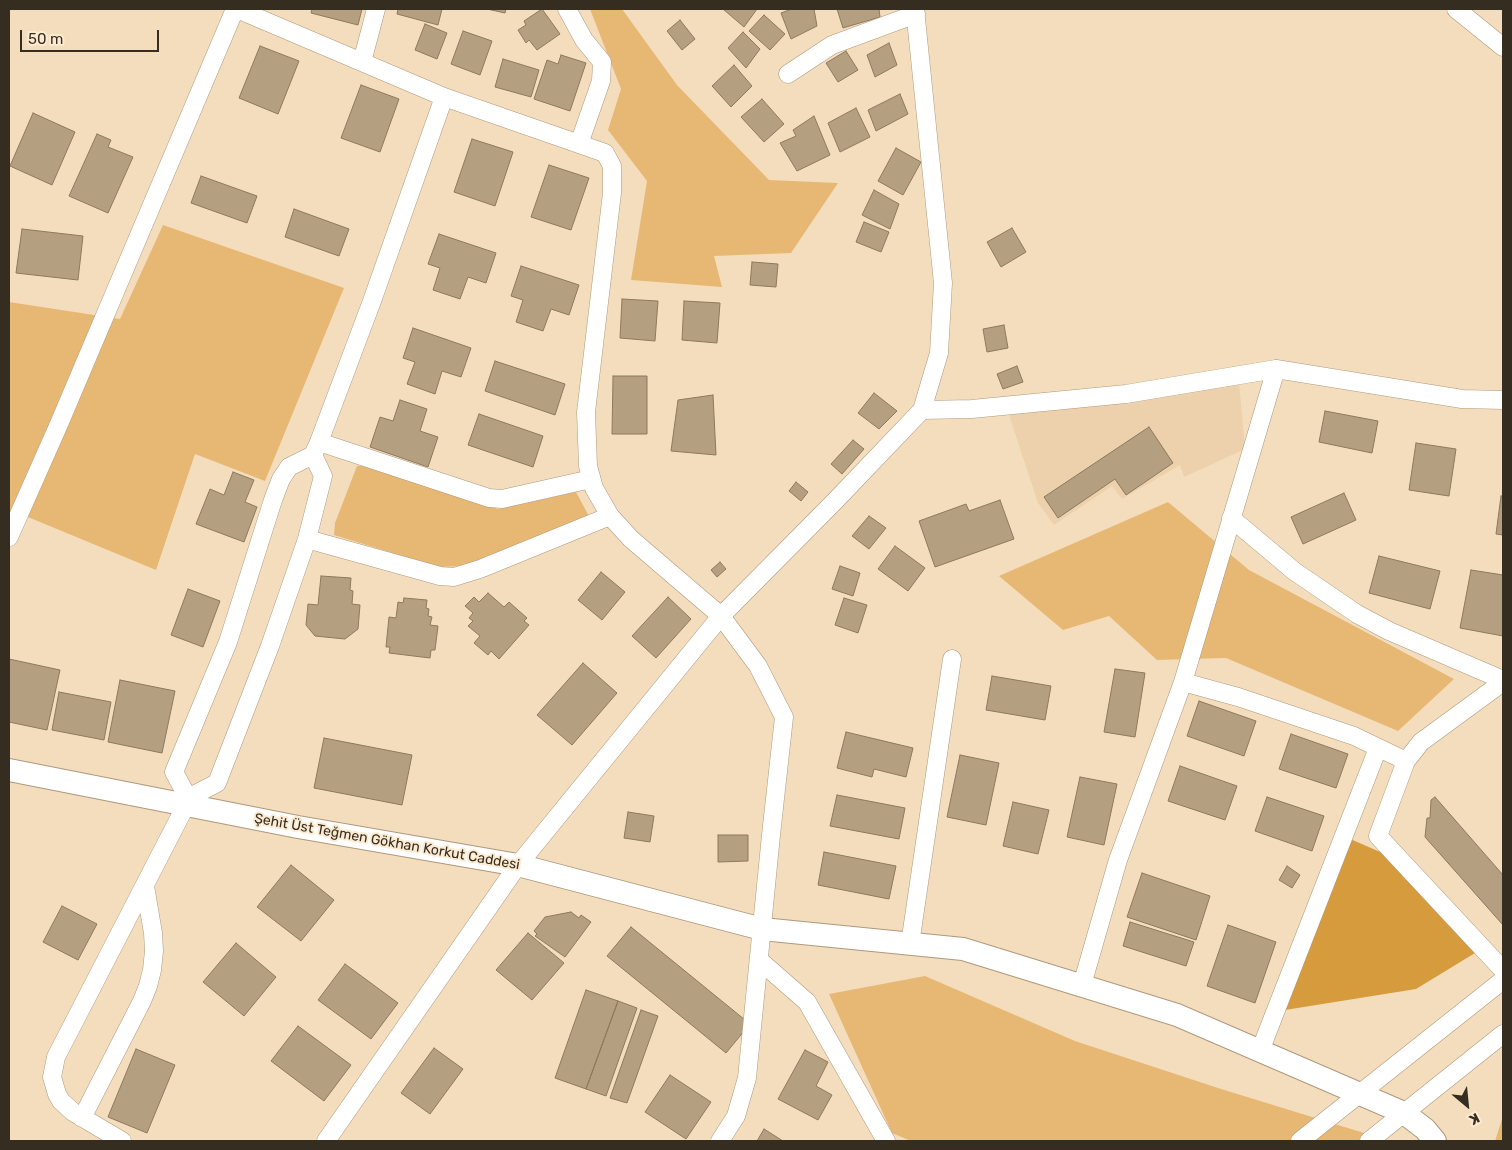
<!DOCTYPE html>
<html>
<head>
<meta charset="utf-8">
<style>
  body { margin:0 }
  #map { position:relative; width:1512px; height:1150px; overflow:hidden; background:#f4ddbd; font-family:Rubik,sans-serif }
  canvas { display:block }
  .frame { position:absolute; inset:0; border:10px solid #362d21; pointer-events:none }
  .north { position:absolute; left:1442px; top:1080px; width:50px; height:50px; -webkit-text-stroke:4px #fdebd1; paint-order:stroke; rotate:152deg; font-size:14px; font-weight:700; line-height:20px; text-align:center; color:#362d21 }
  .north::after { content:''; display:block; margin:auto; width:18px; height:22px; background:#362d21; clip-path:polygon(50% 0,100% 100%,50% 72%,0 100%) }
  .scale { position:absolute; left:20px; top:30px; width:139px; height:22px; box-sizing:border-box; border:2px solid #362d21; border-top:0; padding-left:6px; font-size:15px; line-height:18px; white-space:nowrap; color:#362d21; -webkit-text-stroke:4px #fdebd1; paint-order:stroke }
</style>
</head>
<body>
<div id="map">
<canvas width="1512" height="1150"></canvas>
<div class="frame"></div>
<div class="north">K</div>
<div class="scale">50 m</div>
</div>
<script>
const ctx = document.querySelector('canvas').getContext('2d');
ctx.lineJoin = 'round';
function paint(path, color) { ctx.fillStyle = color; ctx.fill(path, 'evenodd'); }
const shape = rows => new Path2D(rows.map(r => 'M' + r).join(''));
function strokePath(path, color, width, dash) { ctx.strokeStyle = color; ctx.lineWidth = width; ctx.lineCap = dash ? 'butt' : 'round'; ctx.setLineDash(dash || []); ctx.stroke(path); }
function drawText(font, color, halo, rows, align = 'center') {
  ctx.font = font + ' Rubik,sans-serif'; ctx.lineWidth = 4; ctx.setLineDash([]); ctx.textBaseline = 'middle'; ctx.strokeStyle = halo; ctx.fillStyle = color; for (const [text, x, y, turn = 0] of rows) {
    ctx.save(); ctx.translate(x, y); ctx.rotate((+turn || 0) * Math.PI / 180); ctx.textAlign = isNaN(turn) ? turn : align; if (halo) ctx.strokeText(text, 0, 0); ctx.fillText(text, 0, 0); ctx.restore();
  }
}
const built = shape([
  [1239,382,1245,449,1184,477,1180,465,1122,499,1112,486,1054,525,1038,503,1008,412]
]);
const green = shape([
  [590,9,622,9,677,85,769,180,838,183,791,253,714,256,722,287,631,280,647,181,608,130,621,89],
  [163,225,344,288,265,481,195,454,156,570,23,515,9,545,9,302,120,319],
  [357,466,366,466,498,509,576,492,590,518,488,559,462,566,439,567,334,535,335,523],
  [1168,502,1249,570,1454,679,1398,731,1226,658,1157,660,1109,616,1063,630,999,576],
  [925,976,1075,1041,1218,1088,1390,1141,911,1141,892,1133,829,994],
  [1503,1116,1503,1141,1495,1141]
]);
const forest = shape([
  [1348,838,1394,858,1475,953,1416,989,1285,1010]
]);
const building = shape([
  [312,9,362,9,358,25,311,13,312,9],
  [398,9,442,9,438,25,397,14,398,9],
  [487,9,506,9,505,13,487,9],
  [542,9,560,34,537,50,529,40,526,43,518,30,526,25,524,21,542,9],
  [723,9,757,9,744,27,723,9],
  [792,9,814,9,817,26,791,39,781,13,792,9],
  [837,9,879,9,880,17,843,28,837,9],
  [764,15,785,34,770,50,749,31,764,15],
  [680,20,695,39,682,50,667,31,680,20],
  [425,24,447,33,437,59,415,50,425,24],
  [463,31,492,41,480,75,451,64,463,31],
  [743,32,760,49,746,68,728,48,743,32],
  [889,43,897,65,875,77,867,55,889,43],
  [260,46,299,61,278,114,239,98,260,46],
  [846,51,858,70,838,82,826,63,846,51],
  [561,55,586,63,570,111,534,99,547,60,558,64,561,55],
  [503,59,539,70,531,97,495,87,503,59],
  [734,65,752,86,731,107,712,86,734,65],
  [361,85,399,99,380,152,341,138,361,85],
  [900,94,908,114,876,131,868,110,900,94],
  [762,99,784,124,764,142,741,117,762,99],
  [856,108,870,137,840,152,828,123,856,108],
  [33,113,75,132,52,185,10,166,33,113],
  [814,116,830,155,797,171,780,143,796,136,793,130,814,116],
  [97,134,111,140,108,147,133,157,108,213,69,196,97,134],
  [472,139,513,152,495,206,454,192,472,139],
  [896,148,921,162,903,195,878,181,896,148],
  [549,165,589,178,571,230,531,217,549,165],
  [201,176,257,196,247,223,191,203,201,176],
  [874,190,899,204,890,229,862,215,874,190],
  [294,209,349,229,339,256,285,237,294,209],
  [864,222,889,232,881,252,856,242,864,222],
  [1012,228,1026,252,1001,267,987,242,1012,228],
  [22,229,83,236,78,280,16,273,22,229],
  [439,234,496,253,486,283,468,277,460,299,433,290,440,268,428,264,439,234],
  [752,262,778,264,776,287,750,285,752,262],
  [521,266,579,285,569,315,551,309,543,331,516,322,523,300,511,296,521,266],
  [622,299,658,301,655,341,620,338,622,299],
  [684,301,720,303,717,343,682,340,684,301],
  [1004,325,1008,348,987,352,983,329,1004,325],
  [413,328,471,348,461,377,442,371,435,394,407,384,415,362,403,358,413,328],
  [495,361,565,384,555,415,485,391,495,361],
  [1017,366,1023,382,1003,389,997,374,1017,366],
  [613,376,647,376,647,434,612,434,613,376],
  [874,393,897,411,879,429,858,413,874,393],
  [713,395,716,455,671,451,678,400,713,395],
  [400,400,427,409,420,431,438,437,428,467,370,447,380,417,393,421,400,400],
  [1325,411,1378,421,1372,453,1319,442,1325,411],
  [479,414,543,436,533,467,468,445,479,414],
  [1149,427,1173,463,1126,495,1115,479,1058,518,1044,497,1149,427],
  [853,440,864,449,842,474,831,464,853,440],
  [1416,443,1456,449,1449,496,1409,490,1416,443],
  [233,472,254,480,245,502,257,507,244,542,196,524,210,489,224,495,233,472],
  [796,482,808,492,801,501,789,491,796,482],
  [1344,493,1356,520,1303,544,1291,517,1344,493],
  [1501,496,1503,496,1503,535,1496,534,1501,496],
  [1000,500,1014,539,935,567,919,521,966,504,969,511,1000,500],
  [869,516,886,528,869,549,852,536,869,516],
  [895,546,925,568,908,591,878,569,895,546],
  [1379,556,1440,571,1430,609,1369,593,1379,556],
  [720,562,726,569,717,577,711,570,720,562],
  [840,566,860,573,853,596,832,589,840,566],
  [1471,570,1503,575,1503,636,1460,628,1471,570],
  [601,572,625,592,602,620,578,600,601,572],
  [321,576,351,578,350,590,353,591,352,604,360,605,358,629,345,639,315,636,306,625,308,604,318,605,321,576],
  [188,589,220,601,203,647,171,635,188,589],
  [488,593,504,607,509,602,527,618,524,621,529,625,499,659,491,651,488,655,474,643,480,636,468,626,473,621,469,618,473,613,465,606,474,597,479,602,488,593],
  [668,597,691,619,656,658,632,636,668,597],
  [404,598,427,600,426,608,429,609,428,616,432,617,430,625,438,626,435,650,431,650,430,658,389,653,390,647,386,647,389,617,396,618,398,602,403,603,404,598],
  [844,598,867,605,858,633,835,625,844,598],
  [9,659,60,670,47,730,9,722,9,659],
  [583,663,617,693,572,745,537,715,583,663],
  [1115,669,1145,673,1135,737,1104,732,1115,669],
  [992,676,1051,686,1045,720,986,710,992,676],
  [120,680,175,691,162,753,108,742,120,680],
  [59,692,111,702,104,740,52,730,59,692],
  [1199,701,1256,721,1244,756,1187,736,1199,701],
  [846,732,913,748,906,777,874,769,872,777,837,768,846,732],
  [1291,734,1348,754,1336,788,1279,769,1291,734],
  [324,738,412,755,402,805,314,788,324,738],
  [960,755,999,763,986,825,947,817,960,755],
  [1180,766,1237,786,1225,820,1168,801,1180,766],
  [1080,777,1117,784,1104,845,1067,837,1080,777],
  [837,795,905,808,899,839,830,826,837,795],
  [1267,797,1324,816,1312,851,1255,831,1267,797],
  [1435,797,1503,875,1503,925,1425,837,1427,818,1430,818,1431,800,1435,797],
  [1013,802,1049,810,1038,854,1003,846,1013,802],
  [628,812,654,816,650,842,624,838,628,812],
  [718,835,748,835,748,861,718,862,718,835],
  [824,852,896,866,889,899,818,885,824,852],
  [291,865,334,900,301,941,257,907,291,865],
  [1287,866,1300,875,1292,888,1279,880,1287,866],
  [1142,873,1210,896,1196,940,1127,917,1142,873],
  [62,906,97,924,78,960,43,942,62,906],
  [571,912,579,918,581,915,591,922,565,957,535,936,537,934,534,931,545,917,571,912],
  [1130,922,1194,942,1186,966,1123,946,1130,922],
  [1228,925,1276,942,1255,1003,1207,986,1228,925],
  [631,927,750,1024,726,1053,607,956,631,927],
  [528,933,564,963,532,1000,496,970,528,933],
  [236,943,276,977,244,1016,203,982,236,943],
  [345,964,398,1003,371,1039,318,1000,345,964],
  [586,990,618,1001,586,1089,555,1078,586,990],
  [618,1001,637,1008,606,1096,586,1089,618,1001],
  [641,1010,658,1016,627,1103,610,1098,641,1010],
  [298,1026,351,1065,324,1101,271,1061,298,1026],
  [434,1048,463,1069,430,1114,401,1093,434,1048],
  [136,1049,175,1065,147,1133,108,1117,136,1049],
  [805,1050,828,1062,816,1086,832,1095,818,1120,778,1099,805,1050],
  [670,1075,711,1102,686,1139,645,1112,670,1075],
  [764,1129,783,1141,757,1141,764,1129]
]);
const minor = shape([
  [237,9,444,97,605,153,612,166,612,193,586,412,588,466,594,488,610,516,631,539,721,616,758,666,784,717,771,835,747,1078,736,1116,720,1141],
  [567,9,584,40,602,62,601,81,579,144],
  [1456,9,1503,47],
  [362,62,376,9],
  [788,74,832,45,916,14],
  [922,410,972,409,1126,394,1276,369,1462,399,1503,400],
  [319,442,489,498,502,499,591,479],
  [1231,518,1294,571,1357,614,1389,631,1503,680],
  [9,537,59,424,235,9],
  [307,539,440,576,454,577,480,569,610,516],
  [1183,682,1276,369],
  [1503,682,1421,742,1406,761,1378,836,1503,970],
  [188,798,217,783,270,646,307,539,323,476,313,455],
  [910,944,952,659],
  [759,960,807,1002,886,1141],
  [1082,985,1118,860,1183,682,1238,697,1354,736,1406,761],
  [1260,1051,1378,748],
  [82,1118,142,1001,148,986,152,970,154,951,153,933,145,886],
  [122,1141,73,1112,61,1101,57,1094,52,1077,56,1057,186,805,188,798,174,772,228,642,273,500,281,479,289,467,313,455,319,442,372,301,444,97],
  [326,1141,518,865,721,616,836,500,922,410,939,353,943,283,915,9],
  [1300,1141,1503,980],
  [1369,1141,1503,1034]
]);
const tertiary = shape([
  [9,770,298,827,518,865,762,929,963,949,1177,1015,1404,1113,1425,1129,1435,1141]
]);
const streetNames = [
  ["Şehit Üst Teğmen Gökhan Korkut Caddesi",387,842,10]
];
paint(built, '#edd1ac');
paint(green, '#e7b874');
paint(forest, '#d59b3d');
paint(building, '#b59f81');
strokePath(building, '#8e795c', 1);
strokePath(minor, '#af997c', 19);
strokePath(tertiary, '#af997c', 24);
strokePath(minor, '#fff', 18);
strokePath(tertiary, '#fff', 22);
drawText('14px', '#362d21', '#fdebd1', streetNames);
</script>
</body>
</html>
